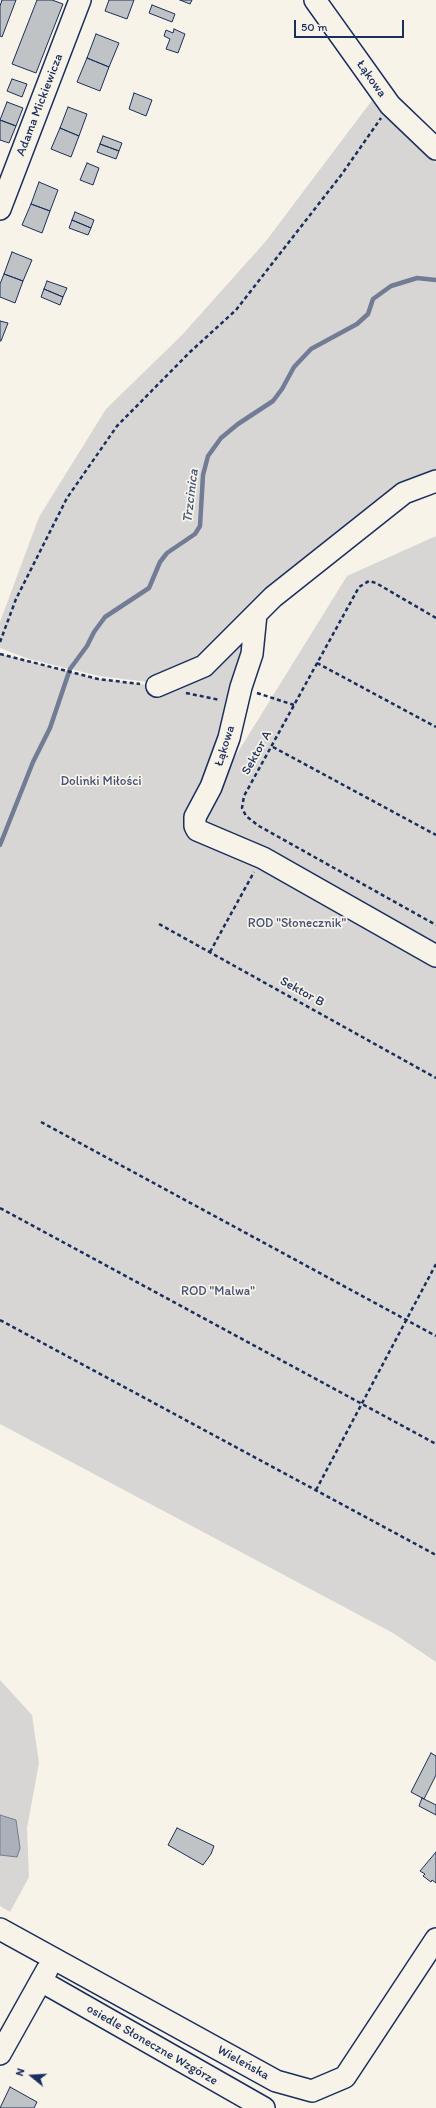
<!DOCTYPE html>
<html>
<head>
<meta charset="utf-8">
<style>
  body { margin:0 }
  #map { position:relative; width:436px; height:2108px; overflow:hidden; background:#f7f3e8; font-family:Itim,sans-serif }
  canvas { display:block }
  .north { position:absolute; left:12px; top:2056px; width:40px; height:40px; -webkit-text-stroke:3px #f7f3e8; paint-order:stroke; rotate:288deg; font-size:11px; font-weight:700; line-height:16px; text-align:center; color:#1b2f5e }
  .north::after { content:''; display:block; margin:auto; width:14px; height:18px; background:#1b2f5e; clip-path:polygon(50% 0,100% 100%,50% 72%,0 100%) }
  .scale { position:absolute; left:294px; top:20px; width:110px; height:18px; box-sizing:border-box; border:2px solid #1b2f5e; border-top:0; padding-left:5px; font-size:12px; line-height:14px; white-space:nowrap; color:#1b2f5e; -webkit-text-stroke:3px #f7f3e8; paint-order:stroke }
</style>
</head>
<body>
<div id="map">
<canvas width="436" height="2108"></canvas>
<div class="north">N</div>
<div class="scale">50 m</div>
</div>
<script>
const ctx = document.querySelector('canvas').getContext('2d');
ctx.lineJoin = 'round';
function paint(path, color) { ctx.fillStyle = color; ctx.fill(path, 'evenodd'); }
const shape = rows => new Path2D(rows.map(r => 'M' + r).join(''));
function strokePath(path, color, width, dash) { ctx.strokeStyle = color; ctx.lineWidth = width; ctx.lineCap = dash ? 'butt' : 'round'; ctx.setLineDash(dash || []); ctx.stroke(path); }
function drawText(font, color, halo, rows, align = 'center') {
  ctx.font = font + ' Itim,sans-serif'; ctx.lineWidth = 3.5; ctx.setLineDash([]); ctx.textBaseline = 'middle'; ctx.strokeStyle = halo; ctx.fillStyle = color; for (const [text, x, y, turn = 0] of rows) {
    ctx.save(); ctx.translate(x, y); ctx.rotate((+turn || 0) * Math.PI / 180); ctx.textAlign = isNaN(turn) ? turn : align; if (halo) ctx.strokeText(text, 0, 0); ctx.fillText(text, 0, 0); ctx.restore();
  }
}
const green = shape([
  [373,99,436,163,436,476,198,663,156,683,99,676,29,659,0,648,0,622,39,517,106,409,182,335,266,241],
  [436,536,436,1662,393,1633,0,1424,0,654,98,679,157,686,204,666,256,614,194,823,347,576],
  [0,1680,32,1715,39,1763,27,1828,29,1877,10,1912,0,1906]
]);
const water = shape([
  [0,1815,16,1820,20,1848,17,1857,0,1855,0,1815]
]);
const stream = shape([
  [0,845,33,762,50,728,70,669,87,646,94,632,105,617,149,588,160,562,167,553,195,534,200,526,203,475,208,456,221,438,238,424,273,401,282,389,294,367,311,349,357,324,368,314,373,299,391,286,417,278,436,280]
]);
const building = shape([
  [2,0,16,0,2,37,0,36,0,6,2,0],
  [37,0,52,0,63,4,36,73,12,64,37,0],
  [109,0,134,0,127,19,105,11,109,0],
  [180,0,192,0,190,4,180,0],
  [152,5,175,14,172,22,149,13,152,5],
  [174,29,185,34,178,53,166,49,170,39,164,36,166,30,173,33,174,29],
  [96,34,119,43,109,67,87,58,96,34],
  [87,58,109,67,100,91,77,82,87,58],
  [12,79,27,84,22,97,7,91,12,79],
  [134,93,152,100,146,116,129,109,134,93],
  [7,102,23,108,16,126,0,120,7,102],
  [68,107,87,114,79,136,60,128,68,107],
  [0,120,16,126,9,143,0,140,0,120],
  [60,128,79,136,71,157,51,149,60,128],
  [103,136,122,143,119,151,100,144,103,136],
  [100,144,119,151,116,159,97,152,100,144],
  [87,163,99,168,93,185,80,180,87,163],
  [39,182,58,190,50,211,31,204,39,182],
  [31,204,50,211,42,233,22,225,31,204],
  [75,212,94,220,91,228,72,220,75,212],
  [72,220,91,228,88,235,69,228,72,220],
  [12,252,32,260,23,281,4,274,12,252],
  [4,274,23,281,15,303,0,297,0,284,4,274],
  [47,281,67,288,63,297,44,289,47,281],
  [44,289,63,297,60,305,41,297,44,289],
  [0,321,8,323,1,341,0,341,0,321],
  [431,1753,436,1756,436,1775,424,1799,411,1792,431,1753],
  [422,1798,436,1805,436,1815,419,1806,422,1798],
  [177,1828,214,1846,211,1854,203,1865,168,1845,177,1828],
  [436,1852,436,1883,432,1880,431,1882,423,1876,425,1874,420,1871,436,1852],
  [10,2087,37,2102,34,2108,0,2108,10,2087]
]);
const path = shape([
  [436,618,376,583,369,581,359,587,244,796,242,808,246,816,259,826,436,925],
  [0,642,16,599,67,498,117,426,190,352,236,310,342,174,381,118],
  [0,654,98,679,140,684],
  [317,663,436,727],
  [186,693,220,700],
  [257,693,294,705],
  [273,747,436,835],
  [159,924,436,1078],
  [210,952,254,872],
  [41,1122,436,1336],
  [0,1208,436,1444],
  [0,1320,436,1555],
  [316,1490,436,1264]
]);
const minor = shape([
  [315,0,390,105,436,149],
  [0,209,80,0],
  [256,614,252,654,241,687,229,738,211,787,195,817,195,826,197,830,263,858,436,956],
  [157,686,204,666,273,597,404,493,436,481],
  [0,1929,276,2081,312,2091,345,2077,436,1939],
  [41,1981,264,2108],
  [0,2054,47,1970]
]);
const streetNames = [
  ["Łąkowa",371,79,55],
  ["Adama Mickiewicza",40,105,-69],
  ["Łąkowa",225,746,-73],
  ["Sektor A",257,753,-61],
  ["Sektor B",302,992,29],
  ["osiedle Słoneczne Wzgórze",152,2045,30],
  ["Wieleńska",243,2063,29]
];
const parkNames = [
  ["Dolinki Miłości",101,782],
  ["ROD \"Słonecznik\"",297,924],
  ["ROD \"Malwa\"",218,1292]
];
const waterNames = [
  ["Trzcinica",191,496,-83]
];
paint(green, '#d7d6d4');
paint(water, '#acb0b9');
strokePath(water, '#727c95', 1);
strokePath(stream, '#727c95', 4.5);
paint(building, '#c0c3c5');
strokePath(building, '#1b2f5e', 1);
strokePath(minor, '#1b2f5e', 24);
strokePath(path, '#1b2f5e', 2.5, [4, 3]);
strokePath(minor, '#f7f3e8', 21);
drawText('13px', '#1b2f5e', '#f7f3e8', streetNames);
drawText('13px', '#415076', '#f7f3e8', parkNames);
drawText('italic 14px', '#465679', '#f7f3e8', waterNames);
</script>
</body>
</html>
